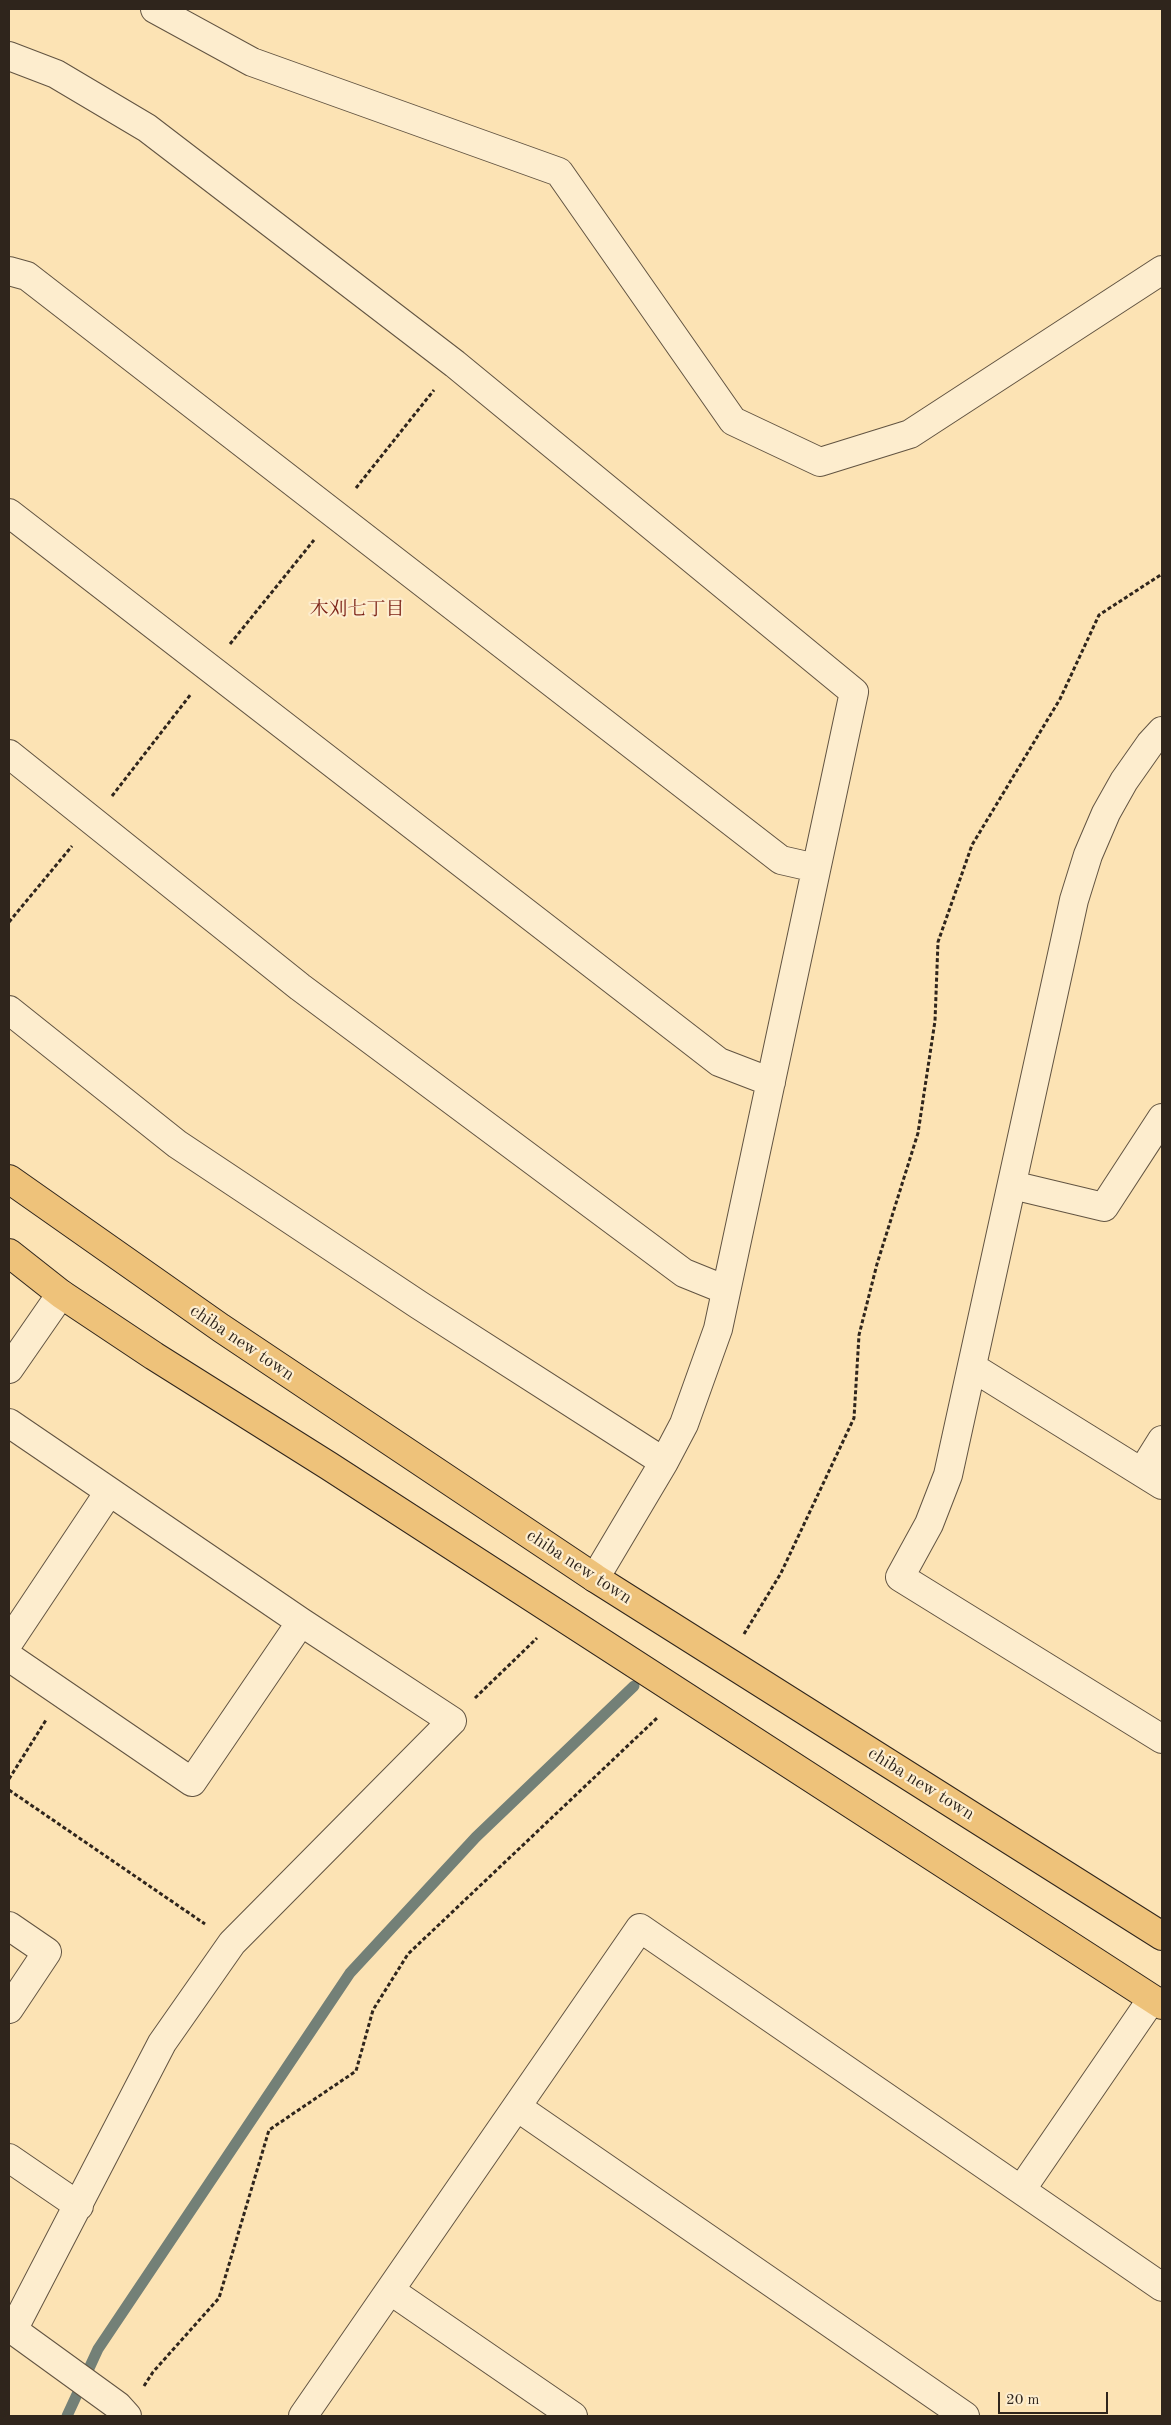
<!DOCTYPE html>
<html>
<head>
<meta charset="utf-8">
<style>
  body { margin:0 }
  #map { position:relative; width:1171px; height:2425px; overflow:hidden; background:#fce3b4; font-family:"Old Standard TT",serif }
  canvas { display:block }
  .frame { position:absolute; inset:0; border:10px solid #2f251c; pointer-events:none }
  .scale { position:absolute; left:998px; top:2392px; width:110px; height:22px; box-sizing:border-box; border:2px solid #2f251c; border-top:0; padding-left:6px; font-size:15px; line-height:18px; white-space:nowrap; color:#2f251c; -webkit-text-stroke:4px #fdedce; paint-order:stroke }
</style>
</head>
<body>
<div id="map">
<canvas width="1171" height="2425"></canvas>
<div class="frame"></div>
<div class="scale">20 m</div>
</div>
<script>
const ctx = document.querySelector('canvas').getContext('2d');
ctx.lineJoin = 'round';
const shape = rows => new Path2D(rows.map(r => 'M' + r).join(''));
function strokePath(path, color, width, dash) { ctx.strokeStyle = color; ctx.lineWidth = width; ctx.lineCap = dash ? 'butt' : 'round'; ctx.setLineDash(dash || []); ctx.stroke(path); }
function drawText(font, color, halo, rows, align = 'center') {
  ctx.font = font + ' "Old Standard TT","Noto Serif JP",serif'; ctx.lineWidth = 4.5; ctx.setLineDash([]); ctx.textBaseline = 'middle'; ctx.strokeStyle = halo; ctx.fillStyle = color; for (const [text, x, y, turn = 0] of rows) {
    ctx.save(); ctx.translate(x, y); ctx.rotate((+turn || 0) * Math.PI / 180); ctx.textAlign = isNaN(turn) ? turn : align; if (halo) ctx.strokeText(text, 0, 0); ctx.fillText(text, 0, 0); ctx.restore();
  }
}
const stream = shape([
  [67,2416,98,2349,350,1973,476,1837,634,1686]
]);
const path = shape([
  [356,488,434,390],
  [230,644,314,540],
  [112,796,191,694],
  [9,922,72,846],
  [744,1634,781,1573,854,1418,859,1335,877,1264,918,1133,935,1021,938,942,972,845,1060,699,1099,615,1162,574],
  [475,1698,537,1638],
  [9,1779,46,1720],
  [9,1790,205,1924],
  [144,2386,153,2372,219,2298,269,2130,356,2071,373,2010,408,1954,657,1718]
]);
const minor = shape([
  [155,9,252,62,559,172,733,421,820,462,910,434,1162,270],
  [9,56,56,74,147,128,455,364,854,692,718,1329,684,1424,664,1462,595,1578],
  [9,271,27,276,781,860,816,868],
  [9,513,719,1062,771,1082],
  [1162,731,1150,744,1124,781,1106,813,1088,855,1074,900,948,1475,929,1524,900,1577,1162,1739],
  [9,754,300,987,684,1273,726,1290],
  [9,1010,177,1144,419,1305,664,1462],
  [1012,1185,1104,1207,1162,1118],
  [972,1367,1162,1485],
  [9,1369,61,1294],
  [9,1423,301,1622,452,1721,232,1943,162,2043,13,2330],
  [1142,1472,1162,1440],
  [9,1642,109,1492],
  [9,1657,192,1782,301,1622],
  [9,1926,47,1952,9,2009],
  [517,2107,965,2416],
  [9,2158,79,2206],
  [1021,2190,1152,1999],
  [391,2291,573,2416],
  [9,2327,118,2406,127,2416],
  [303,2416,640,1928,1162,2287]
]);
const major = shape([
  [9,1179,221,1328,595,1578,1162,1936],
  [9,1253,61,1294,154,1356,329,1466,1162,2005]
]);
const streetNames = [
  ["chiba new town",242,1343,34],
  ["chiba new town",579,1567,33],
  ["chiba new town",921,1784,32]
];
const neighbourhoodNames = [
  ["木刈七丁目",357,610]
];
strokePath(stream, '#738077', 11);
strokePath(minor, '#625442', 30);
strokePath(major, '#2f251c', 30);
strokePath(path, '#2f251c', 3, [4, 2.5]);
strokePath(minor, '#fdedce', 28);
strokePath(major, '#eec27a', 28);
drawText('18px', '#2f251c', '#fdedce', streetNames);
drawText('19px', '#7a1f14', '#fdedce', neighbourhoodNames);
</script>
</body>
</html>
